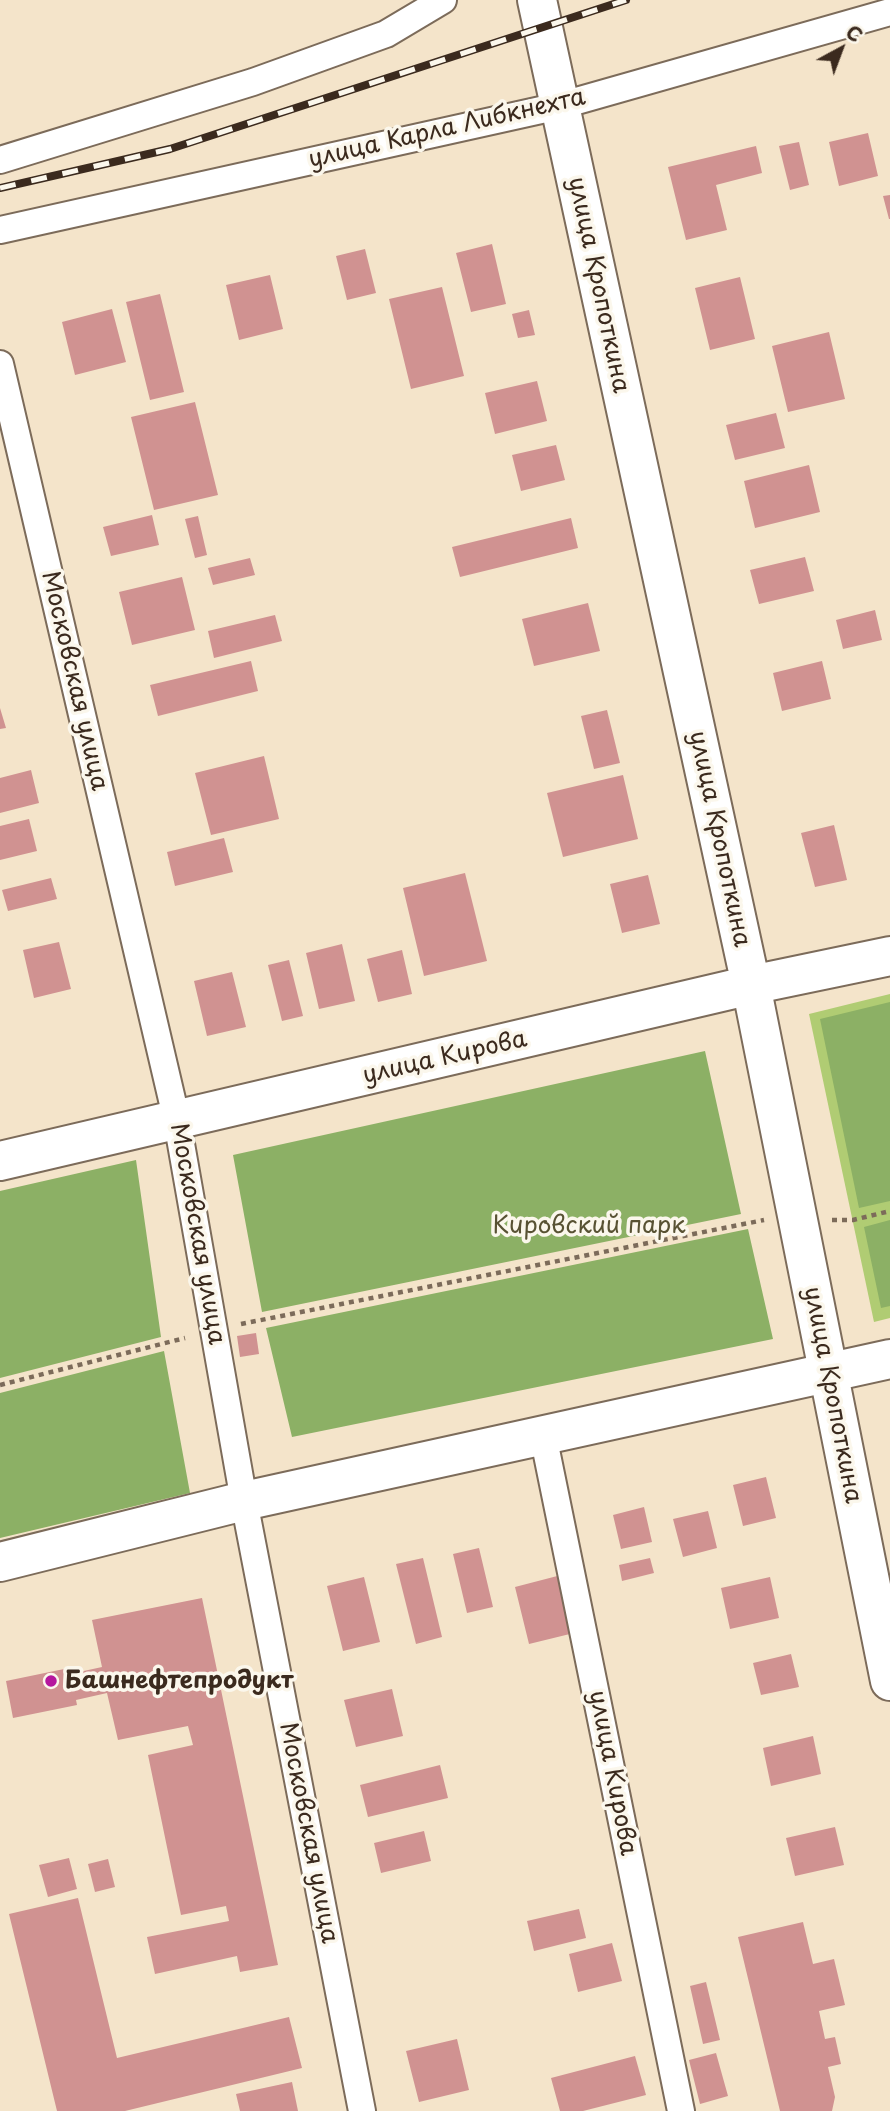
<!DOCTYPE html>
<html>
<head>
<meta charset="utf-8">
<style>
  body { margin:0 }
  #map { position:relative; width:890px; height:2111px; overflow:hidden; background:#f4e4ca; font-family:"Playpen Sans",sans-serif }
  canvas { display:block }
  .north { position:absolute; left:806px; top:14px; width:70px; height:70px; -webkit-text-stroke:5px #fbf7ec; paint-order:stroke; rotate:41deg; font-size:19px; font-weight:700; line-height:28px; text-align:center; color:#3b2a1e }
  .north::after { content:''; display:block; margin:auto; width:24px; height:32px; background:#3b2a1e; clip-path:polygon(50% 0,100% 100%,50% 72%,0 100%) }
</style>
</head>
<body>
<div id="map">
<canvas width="890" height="2111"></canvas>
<div class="north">С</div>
</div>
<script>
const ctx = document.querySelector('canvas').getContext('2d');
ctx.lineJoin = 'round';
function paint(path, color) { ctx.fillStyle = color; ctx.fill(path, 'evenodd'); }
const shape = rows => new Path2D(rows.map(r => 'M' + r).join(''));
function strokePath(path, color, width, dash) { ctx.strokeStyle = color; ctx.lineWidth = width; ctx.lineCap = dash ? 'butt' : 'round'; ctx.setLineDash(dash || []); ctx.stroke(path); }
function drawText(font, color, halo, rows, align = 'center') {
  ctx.font = font + ' "Playpen Sans",sans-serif'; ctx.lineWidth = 7; ctx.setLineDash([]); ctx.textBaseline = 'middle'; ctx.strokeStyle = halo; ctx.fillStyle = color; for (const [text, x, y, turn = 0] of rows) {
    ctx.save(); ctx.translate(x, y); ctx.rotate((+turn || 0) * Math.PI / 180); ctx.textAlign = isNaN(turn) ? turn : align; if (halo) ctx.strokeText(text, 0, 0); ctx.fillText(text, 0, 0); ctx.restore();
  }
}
const green = shape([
  [890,994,890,1318,874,1322,809,1014]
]);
const forest = shape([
  [890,1002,890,1201,859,1208,820,1019],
  [705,1051,741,1214,262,1312,233,1155],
  [136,1160,161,1337,0,1378,0,1191],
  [890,1220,890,1306,881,1308,864,1227],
  [748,1229,773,1339,292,1437,266,1328],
  [164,1351,190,1493,0,1538,0,1393]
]);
const building = shape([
  [868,133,878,176,839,186,829,142],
  [799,142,809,185,790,190,779,146],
  [756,146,762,173,716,185,727,230,686,240,668,167],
  [890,195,890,219,889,219,883,196],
  [492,244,506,304,471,312,456,253],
  [365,249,376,293,347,300,336,256],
  [270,275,283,329,239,340,226,285],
  [740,277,755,339,710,350,695,288],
  [442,287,464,376,411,389,389,299],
  [160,294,184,392,150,400,126,302],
  [112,309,126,362,75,375,62,322],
  [529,310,535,335,518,338,512,314],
  [829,332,845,399,788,412,772,346],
  [537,381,547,421,495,434,485,393],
  [195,402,218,495,154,510,131,417],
  [776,413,785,448,735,460,726,425],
  [556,445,565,480,521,491,512,455],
  [809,465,820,512,755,528,744,481],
  [152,515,159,545,111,556,103,527],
  [198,516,207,555,195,558,185,519],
  [571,518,578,548,460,577,452,547],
  [805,557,814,591,759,604,750,570],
  [250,558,255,575,213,585,208,568],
  [182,577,195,630,132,645,119,592],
  [588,603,600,651,534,666,522,619],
  [875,610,882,640,843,649,836,620],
  [275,615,282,641,214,658,208,631],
  [251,661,258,691,158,716,150,685],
  [822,661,831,699,782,711,773,673],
  [0,708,6,728,0,729],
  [607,710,620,763,594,769,581,716],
  [264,756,279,819,211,835,195,773],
  [31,770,39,803,0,813,0,778],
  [623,775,638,839,563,857,547,793],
  [29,819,37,851,0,860,0,826],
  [834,825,847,880,815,887,801,833],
  [224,838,233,872,175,886,167,852],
  [465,873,487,961,424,976,403,888],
  [648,875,660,924,622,933,610,884],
  [51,878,57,899,8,911,2,890],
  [59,942,71,989,34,998,23,950],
  [342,944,355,1001,319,1009,306,953],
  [402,950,412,994,378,1002,367,959],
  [289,960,303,1016,282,1021,268,965],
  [232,972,246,1027,207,1036,194,981],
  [256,1333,259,1354,240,1357,237,1336],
  [766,1477,776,1518,743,1526,733,1485],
  [644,1507,652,1542,621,1549,613,1515],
  [708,1511,717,1548,683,1557,673,1519],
  [479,1548,493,1607,467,1613,453,1554],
  [423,1558,442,1637,416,1644,396,1564],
  [650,1558,654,1573,622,1581,619,1565],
  [565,1574,578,1632,529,1644,515,1587],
  [364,1577,380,1642,343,1651,327,1586],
  [770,1577,779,1618,730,1629,721,1588],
  [202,1598,278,1965,240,1972,237,1956,155,1974,147,1937,229,1921,226,1906,181,1915,148,1755,193,1745,188,1726,118,1740,107,1693,76,1700,77,1705,13,1718,6,1681,69,1668,70,1674,102,1667,92,1620],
  [791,1654,799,1687,761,1695,753,1663],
  [392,1689,403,1736,356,1747,344,1700],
  [813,1736,821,1774,771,1786,763,1748],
  [440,1765,448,1798,368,1817,360,1785],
  [835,1827,844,1865,795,1876,786,1838],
  [424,1831,431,1861,381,1873,374,1843],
  [69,1858,77,1889,48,1897,39,1865],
  [108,1859,115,1887,95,1892,88,1864],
  [78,1898,117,2058,289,2017,302,2068,125,2111,57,2111,9,1914],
  [579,1909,586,1938,534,1951,527,1921],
  [803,1922,813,1964,834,1959,845,2005,819,2011,825,2039,835,2037,841,2064,828,2067,835,2097,832,2111,780,2111,738,1937],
  [612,1943,622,1981,578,1992,569,1954],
  [706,1982,720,2040,703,2044,690,1986],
  [457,2039,469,2090,419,2102,406,2051],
  [716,2053,728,2096,700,2104,689,2060],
  [635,2056,646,2095,583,2111,560,2111,551,2078],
  [292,2082,298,2111,240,2111,236,2094]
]);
const path = shape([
  [832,1220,853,1220,890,1211],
  [241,1324,764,1220],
  [0,1385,185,1338]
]);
const minor = shape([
  [0,160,253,82,386,34,443,0],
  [0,230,559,106,890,12],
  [0,364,177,1121,244,1501,362,2111],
  [543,1435,681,2111]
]);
const secondary = shape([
  [751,985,890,1681]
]);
const primary = shape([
  [537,0,751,985],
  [0,1161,751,985,890,956],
  [0,1562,244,1501,890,1359]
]);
const rail = shape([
  [0,188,170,149,626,0]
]);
const markers = [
  [51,1681,7,"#b5179e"]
];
const streetNames = [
  ["улица Карла Либкнехта",447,129,-13],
  ["улица Кропоткина",598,285,78],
  ["Московская улица",74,681,77],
  ["улица Кропоткина",719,839,78],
  ["улица Кирова",445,1058,-13],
  ["Московская улица",197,1234,80],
  ["улица Кропоткина",832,1395,79],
  ["улица Кирова",612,1773,79],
  ["Московская улица",308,1833,79]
];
const parkNames = [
  ["Кировский парк",589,1226]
];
const poiNames = [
  ["Башнефтепродукт",65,1681]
];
paint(green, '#b0cc73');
paint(forest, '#8cb065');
paint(building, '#d09291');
strokePath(minor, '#7c6b5a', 30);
strokePath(secondary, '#7c6b5a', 42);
strokePath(primary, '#7c6b5a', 42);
strokePath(path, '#7c6b5a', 4.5, [5, 5]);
strokePath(minor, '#fff', 26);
strokePath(secondary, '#fff', 38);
strokePath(primary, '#fff', 38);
strokePath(rail, '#3b2a1e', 8);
strokePath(rail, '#fbf7ec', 5, [16]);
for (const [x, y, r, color] of markers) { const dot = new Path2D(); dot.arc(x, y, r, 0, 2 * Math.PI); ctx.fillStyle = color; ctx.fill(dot); strokePath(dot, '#fbf7ec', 2.5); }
drawText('24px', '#3b2a1e', '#fbf7ec', streetNames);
drawText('24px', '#585233', '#fbf7ec', parkNames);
drawText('bold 24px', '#3b2a1e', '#fbf7ec', poiNames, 'left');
</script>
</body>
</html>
